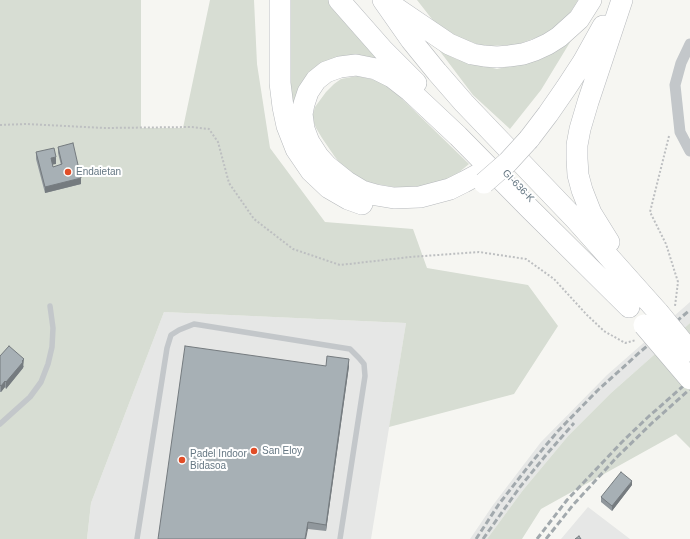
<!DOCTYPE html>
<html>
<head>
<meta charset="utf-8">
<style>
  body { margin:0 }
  canvas { display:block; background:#f6f6f2 }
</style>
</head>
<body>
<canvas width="690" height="539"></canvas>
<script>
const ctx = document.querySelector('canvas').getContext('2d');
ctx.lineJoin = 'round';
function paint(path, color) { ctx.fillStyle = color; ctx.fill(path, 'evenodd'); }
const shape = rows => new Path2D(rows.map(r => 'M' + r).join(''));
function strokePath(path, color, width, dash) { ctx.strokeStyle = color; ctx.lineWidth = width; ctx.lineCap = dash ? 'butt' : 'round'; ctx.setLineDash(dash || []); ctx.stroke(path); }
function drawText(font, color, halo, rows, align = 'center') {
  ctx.font = font + ' Helvetica,sans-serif'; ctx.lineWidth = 4; ctx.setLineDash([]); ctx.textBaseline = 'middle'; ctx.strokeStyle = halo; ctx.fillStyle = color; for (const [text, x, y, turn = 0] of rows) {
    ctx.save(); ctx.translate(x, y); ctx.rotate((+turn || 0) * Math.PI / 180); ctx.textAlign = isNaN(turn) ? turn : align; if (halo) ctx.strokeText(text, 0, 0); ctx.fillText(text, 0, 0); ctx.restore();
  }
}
const built = shape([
  [690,302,690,323,611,393,568,436,523,490,487,539,470,539,493,505,541,442,607,375],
  [164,312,406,323,371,539,87,539,91,503],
  [588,507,630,539,561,539]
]);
const green = shape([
  [0,0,141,0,141,128,183,128,210,0,254,0,257,64,270,148,325,222,413,229,427,268,528,285,558,326,514,394,389,427,406,323,164,312,91,503,87,539,0,539],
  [289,0,328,0,378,59,347,57,294,119,289,68,291,41],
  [417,0,578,0,565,21,543,35,516,45,483,46,456,37,435,23],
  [572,39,541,90,510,129,473,95,439,50,456,59,497,69,541,59],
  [357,76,379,81,391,88,469,164,452,178,424,186,400,188,371,183,359,178,344,168,335,157,322,138,316,128,312,118,315,107,326,92,334,84,341,79],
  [690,323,690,448,676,434,541,509,522,539,487,539,523,490,568,436,611,393]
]);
const path = shape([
  [0,125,26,124,105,128,191,127,209,129,218,142,229,183,254,219,293,249,340,265,410,257,479,252,526,259,554,279,587,315,604,331,625,343,636,340],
  [669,136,650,212,666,244,678,282,675,306]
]);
const lane = shape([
  [0,424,30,397,41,382,48,364,52,347,53,328,50,306],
  [137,539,167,348,171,335,179,330,194,324,350,349,359,358,364,364,365,376,340,539]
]);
const street = shape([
  [690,44,681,63,675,85,680,132,690,151]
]);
const highway = shape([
  [280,0,280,83,283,107,287,126,296,149,311,171,329,188,348,199,362,204],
  [339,0,383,50,416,83],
  [383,0,411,40,437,72,464,103,576,220,658,312],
  [393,6,449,44,472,54,484,56,497,57,509,56,523,54,535,50,548,44,559,37,579,19,591,0],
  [529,139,548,114,566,88,583,62,603,26],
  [477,175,464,182,450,189,420,197,394,198,376,195,362,191,347,182,327,166,318,156,309,142,304,129,302,114,304,104,308,92,316,80,326,72,340,67,356,65,376,69,392,77,410,91,458,136,530,209,629,307],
  [609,242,591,213,582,190,578,175,577,159,577,145,580,129,588,102,622,0]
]);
const rail = shape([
  [476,539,499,504,531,463,558,431,597,391,640,352,690,310],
  [483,539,520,487,546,455,574,423],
  [537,539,567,500,622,442,647,418,690,380],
  [546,539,573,505,617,457,652,423,690,389]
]);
const highwayBridge = shape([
  [484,183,508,162,529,139],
  [658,312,690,351],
  [644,325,690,379]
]);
const wall = shape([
  [58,147,81,184,45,193,36,159,36,152,56,164,53,164,53,167,61,165,58,153],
  [0,356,24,366,23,368,6,389,5,387,1,392,0,392],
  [326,366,349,366,326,531,308,529,158,539],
  [632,485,612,511,601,502,601,497]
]);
const shadedWall = shape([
  [56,157,56,164,51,165,51,158],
  [81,178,81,184,45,193,45,187],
  [24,359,23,368,6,389,6,382],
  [349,359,349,366,326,531,326,525],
  [5,381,5,387,1,392,1,386],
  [632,481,632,485,612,511,612,506],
  [308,522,308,529,306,539,305,539]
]);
const building = shape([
  [73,143,81,178,45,187,36,152,54,148,56,157,51,158,53,167,62,164,58,147,73,143],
  [9,346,24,359,22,361,23,362,6,382,5,381,1,386,0,385,0,356,9,346],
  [185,346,326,366,327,356,349,359,326,525,308,522,305,539,158,539,185,346],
  [621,472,632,481,612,506,601,497,621,472],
  [579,536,581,539,575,539,579,536]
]);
const markers = [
  [68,172,4,"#e14d27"],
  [254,451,4,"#e14d27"],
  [182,460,4,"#e14d27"]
];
const poiNames = [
  ["Endaietan",76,172],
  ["San Eloy",262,451],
  ["Padel Indoor",190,454],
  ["Bidasoa",190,466]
];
const streetNames = [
  ["GI-636-K",518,186,46]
];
paint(built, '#e6e7e6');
paint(green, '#d7ddd3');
strokePath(highway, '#b6b9bc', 22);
strokePath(path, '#bdbfc1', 2, [2, 2]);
strokePath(lane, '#c3c7ca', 5.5);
strokePath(street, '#c3c7ca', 11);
strokePath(highway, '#fff', 21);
strokePath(rail, '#a2a9ad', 3, [6, 3]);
strokePath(highwayBridge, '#b6b9bc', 22, []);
strokePath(highwayBridge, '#fff', 21);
paint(wall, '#90979c');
paint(shadedWall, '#757b7f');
paint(building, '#a7b0b5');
strokePath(building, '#757b7f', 1);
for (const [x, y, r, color] of markers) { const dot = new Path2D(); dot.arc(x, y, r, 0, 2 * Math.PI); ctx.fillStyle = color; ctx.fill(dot); strokePath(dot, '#fff', 1.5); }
drawText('10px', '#657783', '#fff', poiNames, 'left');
drawText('10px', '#657783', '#fff', streetNames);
</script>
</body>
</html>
